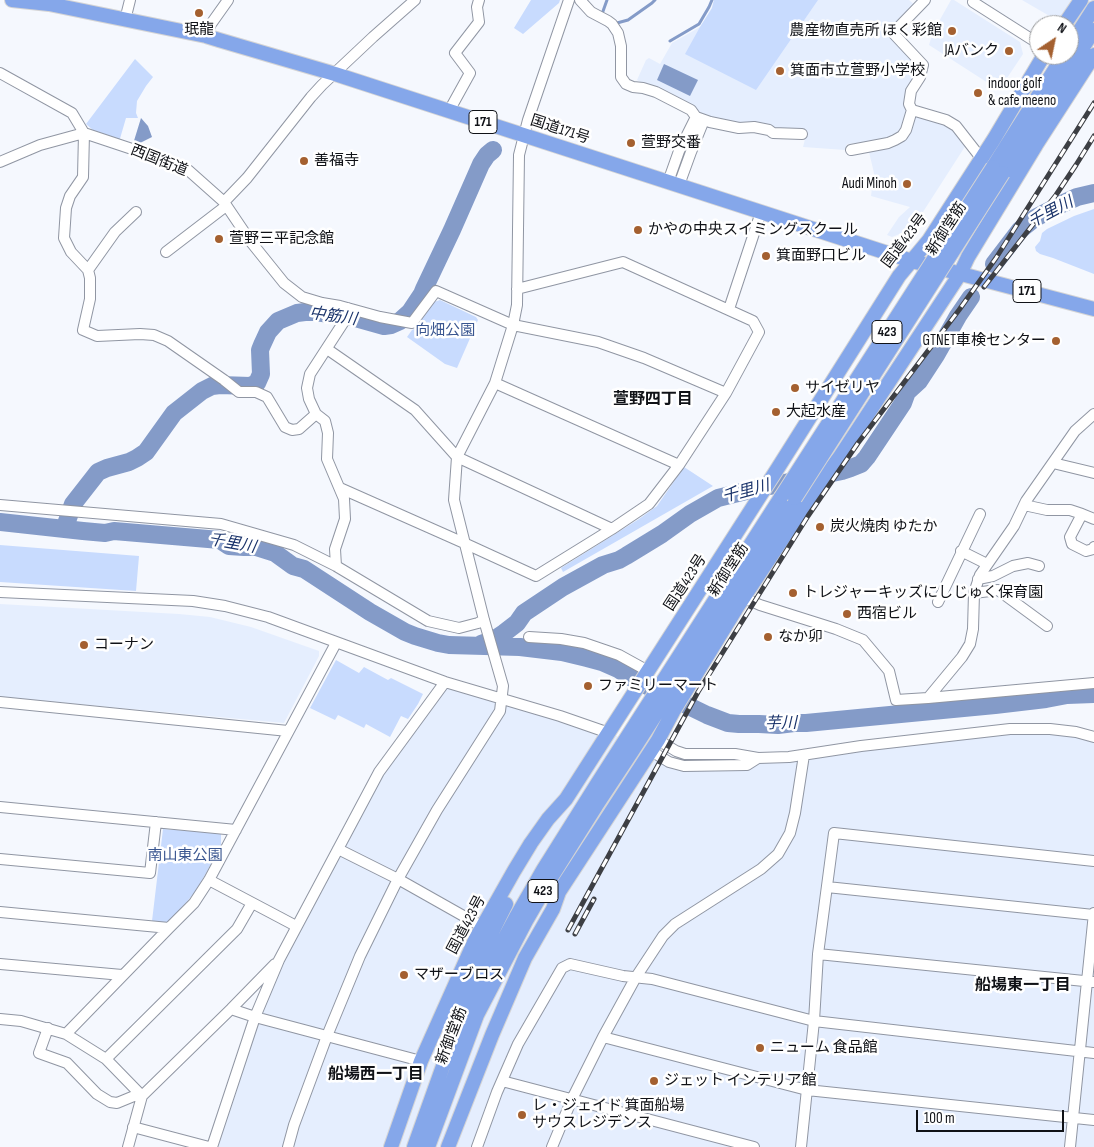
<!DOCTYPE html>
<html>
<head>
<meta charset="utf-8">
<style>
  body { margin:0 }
  #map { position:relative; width:1094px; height:1147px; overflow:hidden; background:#f5f8fe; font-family:"Sofia Sans Condensed",sans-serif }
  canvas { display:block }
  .north { position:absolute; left:1029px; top:15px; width:50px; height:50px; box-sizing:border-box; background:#fff; border:1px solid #9fa0a2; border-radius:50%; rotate:34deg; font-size:14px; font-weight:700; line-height:20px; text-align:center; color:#101217 }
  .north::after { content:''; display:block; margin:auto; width:18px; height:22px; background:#a46030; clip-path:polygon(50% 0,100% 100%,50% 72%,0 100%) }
  .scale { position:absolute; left:916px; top:1110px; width:148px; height:22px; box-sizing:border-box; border:2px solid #101217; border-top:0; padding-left:6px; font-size:15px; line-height:18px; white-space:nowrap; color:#101217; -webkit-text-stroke:4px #fff; paint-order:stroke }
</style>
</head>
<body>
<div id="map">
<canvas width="1094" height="1147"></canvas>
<div class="north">N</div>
<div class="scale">100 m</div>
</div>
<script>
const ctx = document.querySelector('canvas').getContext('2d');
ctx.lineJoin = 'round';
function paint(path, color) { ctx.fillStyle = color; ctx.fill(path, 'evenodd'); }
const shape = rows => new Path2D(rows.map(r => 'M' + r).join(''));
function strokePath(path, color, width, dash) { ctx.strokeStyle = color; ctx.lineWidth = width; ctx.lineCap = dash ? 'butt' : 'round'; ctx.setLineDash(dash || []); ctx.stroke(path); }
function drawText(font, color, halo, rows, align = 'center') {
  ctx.font = font + ' "Sofia Sans Condensed","Noto Sans JP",sans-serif'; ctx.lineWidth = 5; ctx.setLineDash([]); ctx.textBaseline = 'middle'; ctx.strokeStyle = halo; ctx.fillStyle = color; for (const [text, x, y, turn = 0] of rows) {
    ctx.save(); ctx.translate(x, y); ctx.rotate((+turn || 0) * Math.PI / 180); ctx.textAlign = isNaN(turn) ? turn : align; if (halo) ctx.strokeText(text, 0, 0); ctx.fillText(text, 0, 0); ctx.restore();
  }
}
const built = shape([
  [714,0,909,0,915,5,889,34,920,66,902,131,886,140,847,144,845,150,803,147,805,139,804,136,728,123,706,116,692,107,643,84,637,80,646,60,649,58,660,64,672,43,700,27,712,8],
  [951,0,954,0,1020,42,1023,54,999,90,929,45,933,32],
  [1022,0,1094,0,1094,42,1065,25],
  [913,114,948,126,956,132,966,145,912,229,892,237,887,235,899,217,910,207,871,196,874,173,869,152,867,150,895,144],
  [0,604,179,614,210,617,251,627,319,651,319,656,284,723,0,697],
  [445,682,609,733,681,760,691,761,758,758,1001,729,1094,737,1094,1147,212,1147,255,1017,379,772]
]);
const green = shape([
  [531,0,560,0,559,3,523,34,514,28],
  [714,0,818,0,756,90,685,54,700,27,712,8],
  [135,59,153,77,146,86,137,101,136,113,138,118,126,118,119,142,95,132,86,124],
  [1094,209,1094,274,1053,258,1040,254,1036,251,1035,247,1040,241,1042,233,1047,229,1074,216],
  [440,300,476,317,478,320,457,368,445,364,407,337,412,330,414,329,434,302],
  [684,467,713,486,563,572,561,568,639,519,657,506],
  [0,545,139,556,136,591,0,582],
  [336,660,359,673,364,667,388,680,391,678,423,694,418,704,408,719,401,716,390,737,366,724,364,728,338,715,335,720,310,708],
  [163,829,221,833,221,846,196,891,171,920,165,923,152,921]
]);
const water = shape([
  [664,64,698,80,690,96,657,80],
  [141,118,148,126,152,137,134,146,133,144]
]);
const stream = shape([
  [602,14,607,0],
  [617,23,628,20,652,3,655,0],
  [670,41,699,24,709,7,712,0]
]);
const river = shape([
  [994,264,1020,230,1035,218,1064,203,1077,197,1094,193],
  [0,522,83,531,105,533,114,531,220,540,229,546,244,547,256,547,275,553,293,566,304,569,370,612,405,632,415,636,438,643,449,645,520,647,562,652,587,658,602,662,618,669,635,680,707,715,728,723,739,724,759,724,778,725,794,723,806,723,995,705,1046,699,1067,695,1094,694],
  [65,527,73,504,98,472,107,468,129,462,137,458,146,452,174,413,202,391,212,386,220,385,250,386,257,383,261,374,260,350,262,345,268,332,278,321,297,313,305,312,315,312,352,317,384,326,391,325,400,321,410,312,422,294,424,289,452,230,481,164,487,155,493,150],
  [481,644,495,639,504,633,517,623,524,613,563,587,603,565,619,560,626,556,662,534,690,514,718,498,746,491,842,471,851,468,861,464,867,457,903,403,907,392,919,381,936,355,958,316,971,297]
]);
const minor = shape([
  [580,0,591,12,608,21,612,24,618,33,621,46,621,77,626,84,633,87,643,88,656,92,691,110,696,117,710,122,739,128,754,127,769,130,773,133,802,134],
  [925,0,893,33,923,65,920,77,911,91,909,104,912,110,946,120,956,126,981,158],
  [974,0,973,2,1039,44],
  [125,20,130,0],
  [206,36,211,24,228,0],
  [0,73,72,113,84,133,83,177,70,196,66,208,64,238,71,252,88,270,90,278,90,299,83,330,97,336,140,334,154,335,168,341,224,380,239,392,256,392,267,397,285,427,292,430,299,429,316,414],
  [449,111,470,73,455,53,479,22,477,7,479,0],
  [851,150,888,143,895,140,902,136,906,130,912,110],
  [0,162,40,145,84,133,153,156,188,170,224,202,251,242,284,283,302,297,322,303,340,306,380,317,412,323,436,291,513,325,598,342,644,358,726,393],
  [668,182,679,151,696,117],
  [679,185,691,152,704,120],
  [224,202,247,178,311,97,322,85,373,37,415,0],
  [166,252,226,206],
  [88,270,115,232,136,212],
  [729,309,761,212],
  [327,349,415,410,457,457,612,529],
  [495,383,679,465],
  [1053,463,1094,473],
  [340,488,464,543,536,576,612,529,649,504,679,465,726,393,759,332,753,321,623,262,517,289],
  [0,505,221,524,294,545,336,566,428,621,459,628,478,623,484,620],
  [1024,505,1047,510,1070,510,1082,514,1094,519],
  [1082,514,1070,537,1072,544,1086,551,1093,549,1094,547],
  [961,551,987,564],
  [336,566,335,549,345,519,344,499,327,459,328,433,325,421,316,414,309,399,307,388,310,374,345,320,348,308],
  [978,579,993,576,1013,566,1028,563,1039,566],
  [0,592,193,601,225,606,268,617,445,682,560,716,609,733],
  [974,593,998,590,1047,626],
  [744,598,760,605,836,629,863,640,889,671,896,700,928,698,962,657,970,644,973,629,974,593,980,575,1014,526,1026,501,1075,431,1094,414],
  [938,602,980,514],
  [529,637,561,639,584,643,619,655,648,671],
  [928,698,1094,683],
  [0,702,288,731],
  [658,740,676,751,685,754,735,754,758,758,789,757,861,746,1010,729,1050,729,1076,732,1094,737],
  [649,753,656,754,669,762,684,766,747,765,758,758],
  [0,807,236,830],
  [338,849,398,879,483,927],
  [0,859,150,873,156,822],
  [209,880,296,926],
  [827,887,1094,915],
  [0,912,169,928],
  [818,954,1094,982],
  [0,964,122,975],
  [231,1009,255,1017,421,1061],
  [0,1019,21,1021,66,1034,106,1059,142,1096],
  [48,1028,39,1053,67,1063,97,1094,110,1102,117,1103,134,1096,142,1096],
  [66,1034,169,928,194,903,209,880,336,643],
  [603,1037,807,1090,1094,1120],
  [106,1059,237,929,252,903],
  [502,1081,754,1147],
  [133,1127,209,1147],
  [128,1147,142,1096,231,1009,275,964],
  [212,1147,255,1017,279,960,379,772,445,682],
  [288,1147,294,1125,327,1036,360,956,398,879,437,810,500,711,503,686,484,620,454,500,457,457,495,383,513,325,517,305,519,155,528,120,569,0],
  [477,1147,497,1092,518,1044,562,968,570,964,623,976,652,979,814,1021,1094,1053],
  [552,1147,572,1099,603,1037,636,977,663,936,675,924,761,869,778,854,790,833,795,813,804,755],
  [801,1147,814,1021,818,954,834,833,1094,861],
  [1070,1147,1094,913]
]);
const highway = shape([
  [12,0,49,4,206,36,219,40,335,74,912,261,1094,309],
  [1064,25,1081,0],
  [1069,47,1094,8],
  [993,167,1064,55],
  [1003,173,1094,30],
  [460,1008,483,950,506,904],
  [391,1147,421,1061,475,940,514,871,531,843,548,819,566,799,776,471,899,276,929,240,994,139,1044,55],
  [414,1147,443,1066,489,967,516,917,543,870,597,784,781,497],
  [428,1147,477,1015,526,921,552,876,596,806,633,750,795,498],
  [448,1147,492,1035,525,958,553,909,559,892,658,740,674,710,736,609,817,487,839,458,960,274,968,257,1036,145,1094,55]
]);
const rail = shape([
  [984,287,1056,195,1076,165,1094,136],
  [568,930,698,692,808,516,858,443,959,310,996,258,1094,103],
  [575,934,594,899]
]);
const highwayBridge = shape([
  [781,497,993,167],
  [795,498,1003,173]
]);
const markers = [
  [199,13,5,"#a46030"],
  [952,31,5,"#a46030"],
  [1009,51,5,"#a46030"],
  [780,71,5,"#a46030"],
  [978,93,5,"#a46030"],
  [631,143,5,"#a46030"],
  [304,161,5,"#a46030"],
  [907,184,5,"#a46030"],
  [638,230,5,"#a46030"],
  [219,239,5,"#a46030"],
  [766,256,5,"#a46030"],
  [1056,341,5,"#a46030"],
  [795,388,5,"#a46030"],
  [776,412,5,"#a46030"],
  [820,527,5,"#a46030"],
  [793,593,5,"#a46030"],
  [847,614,5,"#a46030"],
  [768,637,5,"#a46030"],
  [84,645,5,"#a46030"],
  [588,686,5,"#a46030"],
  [404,975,5,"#a46030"],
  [760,1048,5,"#a46030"],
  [654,1081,5,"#a46030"],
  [522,1115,5,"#a46030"]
];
const shields = [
  [483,122,28],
  [1027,291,28],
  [887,332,30],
  [543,891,30]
];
const shieldNames = [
  ["171",483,122],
  ["171",1027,291],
  ["423",887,332],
  ["423",543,891]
];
const poiNames = [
  ["珉龍",199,30,"center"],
  ["農産物直売所 ほく彩館",942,31,"right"],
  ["JAバンク",999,51,"right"],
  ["箕面市立萱野小学校",790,71],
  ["indoor golf",988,84],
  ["& cafe meeno",988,101],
  ["萱野交番",641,143],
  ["善福寺",314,161],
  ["Audi Minoh",897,184,"right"],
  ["かやの中央スイミングスクール",648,230],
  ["萱野三平記念館",229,239],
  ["箕面野口ビル",776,256],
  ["GTNET車検センター",1046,341,"right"],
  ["サイゼリヤ",805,388],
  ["大起水産",786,412],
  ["炭火焼肉 ゆたか",830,527],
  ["トレジャーキッズにしじゅく保育園",803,593],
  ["西宿ビル",857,614],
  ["なか卯",778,637],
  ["コーナン",94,645],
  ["ファミリーマート",598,686],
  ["マザーブロス",414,975],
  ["ニューム 食品館",770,1048],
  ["ジェット インテリア館",664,1081],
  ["レ・ジェイド 箕面船場",532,1106],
  ["サウスレジデンス",532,1123]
];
const streetNames = [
  ["国道171号",560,130,18],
  ["西国街道",159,161,22],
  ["新御堂筋",947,229,-57],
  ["国道423号",905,241,-53],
  ["新御堂筋",729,570,-57],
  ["国道423号",686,583,-57],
  ["国道423号",467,925,-62],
  ["新御堂筋",452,1036,-69]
];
const parkNames = [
  ["向畑公園",445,331],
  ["南山東公園",185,856]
];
const waterNames = [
  ["千里川",1051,213,-28],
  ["中筋川",333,317,8],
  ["千里川",746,492,-15],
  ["千里川",232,544,10],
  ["芋川",781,724,-1]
];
const neighbourhoodNames = [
  ["萱野四丁目",653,400],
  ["船場東一丁目",1023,986],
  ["船場西一丁目",376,1075]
];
paint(built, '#e5eefe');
paint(green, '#c8dbfe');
paint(water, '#849bc8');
strokePath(stream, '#849bc8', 3);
strokePath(river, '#849bc8', 18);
strokePath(minor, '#9096a3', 12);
strokePath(highway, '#d4d4d5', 16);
strokePath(minor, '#fff', 10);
strokePath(highway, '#85a7ea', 14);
strokePath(rail, '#3d3f44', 5);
strokePath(rail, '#fff', 3, [9]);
strokePath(highwayBridge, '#d4d4d5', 16, []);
strokePath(highwayBridge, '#85a7ea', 14);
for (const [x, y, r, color] of markers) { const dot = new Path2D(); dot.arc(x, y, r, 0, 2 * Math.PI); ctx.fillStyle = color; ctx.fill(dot); strokePath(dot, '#fff', 2); }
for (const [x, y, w] of shields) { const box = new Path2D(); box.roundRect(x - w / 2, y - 11.5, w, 23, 4); ctx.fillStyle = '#fff'; ctx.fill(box); strokePath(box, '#101217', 1); }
drawText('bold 14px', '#101217', null, shieldNames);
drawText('15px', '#101217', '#fff', poiNames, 'left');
drawText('15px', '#101217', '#fff', streetNames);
drawText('15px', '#3a5690', '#fff', parkNames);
drawText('italic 16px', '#1b346b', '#fff', waterNames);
drawText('bold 16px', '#101217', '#fff', neighbourhoodNames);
</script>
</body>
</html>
